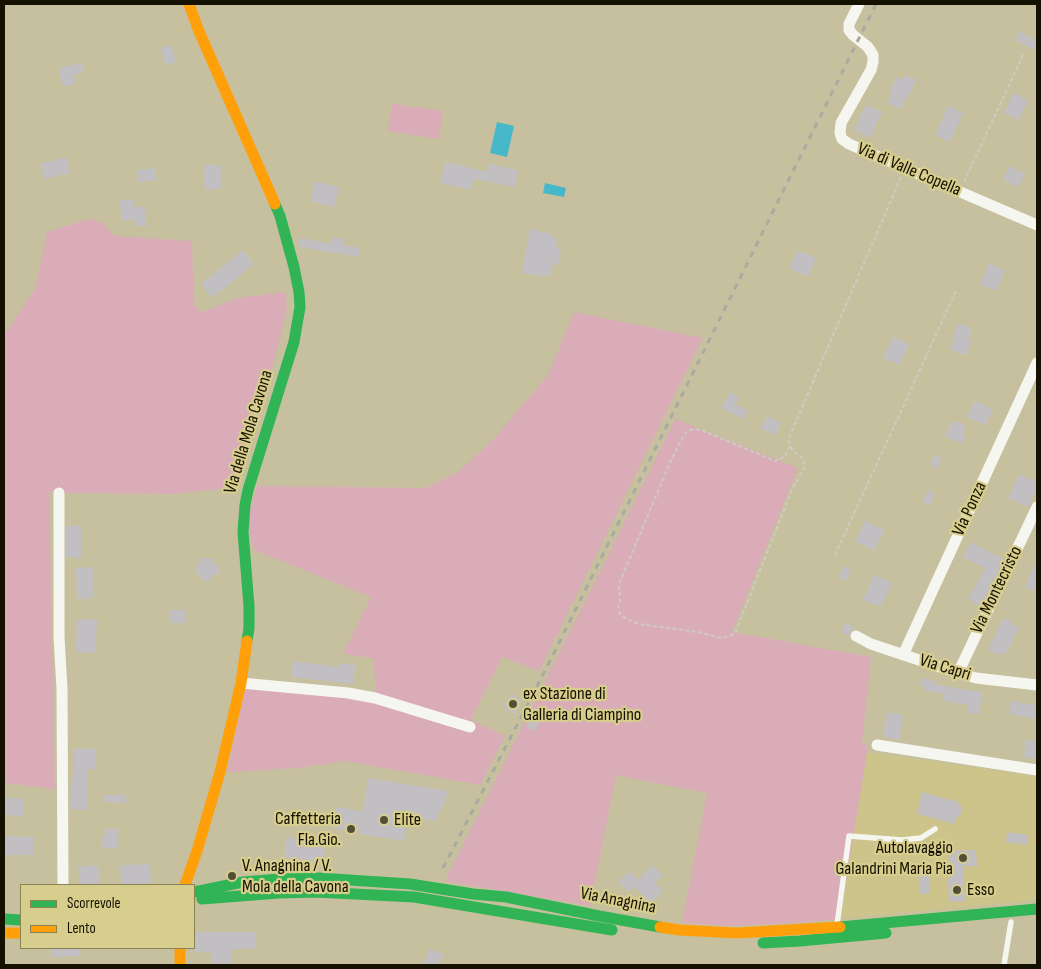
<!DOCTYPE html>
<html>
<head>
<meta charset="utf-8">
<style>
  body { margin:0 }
  #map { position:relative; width:1041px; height:969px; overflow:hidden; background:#c6c09e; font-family:"Sofia Sans Condensed",sans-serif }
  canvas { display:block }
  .frame { position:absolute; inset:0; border:5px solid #151100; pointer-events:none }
  .legend { position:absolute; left:20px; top:884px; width:175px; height:65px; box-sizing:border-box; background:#d7cd8d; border:1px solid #898255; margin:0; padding:6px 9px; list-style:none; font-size:15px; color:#151100 }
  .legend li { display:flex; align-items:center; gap:10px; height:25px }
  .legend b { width:25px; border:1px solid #898255 }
</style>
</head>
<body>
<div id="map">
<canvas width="1041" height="969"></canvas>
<div class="frame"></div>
<ul class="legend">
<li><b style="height:6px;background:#30b455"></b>Scorrevole</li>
<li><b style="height:6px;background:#ff9f0a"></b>Lento</li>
</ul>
</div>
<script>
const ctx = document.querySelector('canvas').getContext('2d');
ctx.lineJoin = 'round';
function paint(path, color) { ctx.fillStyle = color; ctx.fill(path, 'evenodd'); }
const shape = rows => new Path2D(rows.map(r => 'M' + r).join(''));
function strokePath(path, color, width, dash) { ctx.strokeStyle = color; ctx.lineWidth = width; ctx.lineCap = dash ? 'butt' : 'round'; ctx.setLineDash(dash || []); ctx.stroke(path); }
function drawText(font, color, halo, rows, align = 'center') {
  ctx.font = font + ' "Sofia Sans Condensed",sans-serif'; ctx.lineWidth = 4.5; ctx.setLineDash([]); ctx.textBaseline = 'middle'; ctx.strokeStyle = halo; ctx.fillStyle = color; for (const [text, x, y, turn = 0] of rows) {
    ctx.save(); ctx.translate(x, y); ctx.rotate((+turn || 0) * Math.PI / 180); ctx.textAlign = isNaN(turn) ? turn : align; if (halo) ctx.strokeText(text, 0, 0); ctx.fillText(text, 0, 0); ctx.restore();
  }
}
const built = shape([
  [867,752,1037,776,1037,900,840,919]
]);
const green = shape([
  [392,104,443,111,439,139,388,131],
  [89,219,101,222,115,236,192,241,194,306,202,312,238,298,285,292,287,307,279,344,237,487,175,494,71,493,49,491,55,789,4,783,4,336,35,289,47,232],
  [574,312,703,338,539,671,502,657,471,720,505,736,480,785,346,761,296,768,227,772,245,689,342,696,377,703,373,658,343,654,371,597,254,550,249,531,249,514,257,486,426,488,458,472,492,441,548,375],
  [675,419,798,468,732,632,871,657,862,743,868,744,867,752,840,919,796,923,731,926,682,923,707,793,616,775,590,906,445,881,607,558]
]);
const water = shape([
  [497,122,514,126,507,157,490,153],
  [545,183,566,188,564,197,543,193]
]);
const building = shape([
  [1019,31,1037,41,1037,51,1015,40],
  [172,45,176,62,165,65,161,48],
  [82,63,84,72,73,75,76,84,63,87,59,68],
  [905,75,916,80,908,98,906,97,901,109,887,103,892,92,890,91,896,77,903,80],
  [1013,93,1028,100,1019,120,1004,113],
  [866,105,882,112,870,138,854,130],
  [948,106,963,113,950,142,935,135],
  [66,157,70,173,44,179,40,164],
  [445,162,488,172,489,164,518,170,515,187,474,179,471,190,440,183],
  [204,165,221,165,222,189,205,190],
  [1009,166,1025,174,1018,187,1003,180],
  [155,168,157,180,138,182,136,170],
  [315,181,339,187,334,207,310,201],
  [133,199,135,208,144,206,147,225,135,227,134,219,122,221,119,201],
  [530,229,552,234,552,237,557,238,556,247,561,248,558,265,553,264,551,275,546,274,545,277,522,273],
  [333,237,344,239,343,245,360,248,359,257,299,247,298,244,299,238,331,243],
  [243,250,254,264,212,298,201,284],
  [797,250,816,258,808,277,789,269],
  [989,263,1005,270,996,291,980,284],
  [958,323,972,329,968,339,972,341,966,356,950,349,955,339,952,338],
  [893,337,909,344,900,365,883,358],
  [730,392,739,397,735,404,748,411,743,419,721,408],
  [975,401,993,409,985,425,967,417],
  [767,416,781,423,775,435,761,429],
  [953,420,966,426,962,434,966,436,962,444,945,436],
  [935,455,942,458,937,469,930,465],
  [1019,474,1037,482,1037,487,1028,507,1008,498],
  [928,490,934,494,930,505,923,502],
  [865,521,884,530,874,551,855,541],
  [66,526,82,526,81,558,66,557],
  [971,542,1004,560,981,607,968,599,985,568,963,557],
  [200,558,213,559,213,565,220,565,220,574,213,574,213,577,211,577,210,581,201,581,201,575,196,575,196,565,200,565],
  [1037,559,1037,592,1025,587],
  [844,566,851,570,845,581,838,578],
  [93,567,94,598,77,599,76,568],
  [874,575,892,583,881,607,863,600],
  [169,610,185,610,185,623,169,623],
  [1003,618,1013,622,1012,624,1019,627,1005,655,1001,653,1000,655,988,650],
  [77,619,97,620,95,653,76,652],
  [845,623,854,627,849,636,841,632],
  [293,661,340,667,340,663,356,665,353,684,291,677],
  [921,678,935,681,934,684,966,690,982,692,979,714,967,713,967,705,943,700,944,694,924,690,925,687,920,686],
  [511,694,522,700,515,714,503,708],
  [1011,701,1037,705,1037,719,1009,714],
  [887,712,903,715,899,740,883,737],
  [533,713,542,718,535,731,526,727],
  [1026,740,1037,741,1037,759,1024,757],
  [74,749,96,749,95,769,88,769,87,810,70,809,71,777,73,777],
  [368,778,449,791,436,821,408,817,404,841,359,834,359,832,333,828,336,807,363,811],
  [922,792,959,802,958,805,962,806,960,817,957,816,955,824,917,814],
  [104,795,125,795,125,803,104,802],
  [4,798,24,799,23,816,4,815],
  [106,829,118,829,118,848,102,848,102,835,106,835],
  [1007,832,1028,835,1027,845,1006,842],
  [4,836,34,837,33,855,4,855],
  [287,837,326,843,322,863,284,857],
  [976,850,977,866,963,866,965,901,949,902,948,879,949,879,949,851],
  [150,864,151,883,122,885,120,865],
  [98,865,100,885,80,885,78,867],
  [652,865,663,875,655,883,663,891,651,903,634,887,629,892,618,882,629,871,639,880],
  [920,871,929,872,929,894,920,894],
  [194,932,255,932,255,949,231,949,231,965,211,965,211,952,194,952],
  [51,948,80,948,80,956,51,957],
  [429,949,444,954,439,965,423,965]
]);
const path = shape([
  [964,182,1024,53],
  [790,446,785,456,780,459,775,461,701,430,695,429,690,430,685,433,672,458,619,584,620,601,618,607,620,614,627,619,639,624,698,632,721,638,732,635,736,631,793,487,801,474,804,468,804,463,802,458,794,452,790,446,789,439,791,433,901,177],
  [835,555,957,289]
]);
const lane = shape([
  [837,925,849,836,902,840,921,838,935,829],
  [1004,965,1011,922]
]);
const street = shape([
  [859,4,849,24,849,30,853,35,868,47,873,55,873,62,871,70,841,123,840,133,842,139,849,144,1037,225],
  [59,493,59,637,62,689,63,885],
  [856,636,871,644,958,673,976,678,1037,685],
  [903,655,1037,363],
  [958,673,1037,507],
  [241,683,348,693,375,698,470,727],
  [877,745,1037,770]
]);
const fast = shape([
  [247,641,249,628,249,606,243,532,245,505,248,490,294,342,300,307,299,292,294,267,280,216,275,204],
  [194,892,243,882,280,879,319,878,410,884,473,894,506,897,599,916,660,927],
  [202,899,279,893,315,892,414,897,612,930],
  [4,919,21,920],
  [840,927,1037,909],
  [763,943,800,941,886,933]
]);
const slow = shape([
  [189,4,198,29,275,204],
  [185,885,197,851,220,772,241,683,247,641],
  [660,927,679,930,737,933,840,927],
  [4,933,21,933],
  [180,948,180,965]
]);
const rail = shape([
  [443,868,550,661,876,4]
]);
const markers = [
  [513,704,5,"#534e37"],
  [384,820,5,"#534e37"],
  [351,829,5,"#534e37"],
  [963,858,5,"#534e37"],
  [232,876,5,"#534e37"],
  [957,890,5,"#534e37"]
];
const streetNames = [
  ["Via di Valle Copella",909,170,23],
  ["Via della Mola Cavona",249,432,-73],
  ["Via Ponza",970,509,-65],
  ["Via Montecristo",997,590,-64],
  ["Via Capri",945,668,17],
  ["Via Anagnina",618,901,11]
];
const poiNames = [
  ["ex Stazione di",523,694],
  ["Galleria di Ciampino",523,715],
  ["Caffetteria",341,819,"right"],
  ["Fla.Gio.",341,840,"right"],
  ["Elite",394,820],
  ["Autolavaggio",953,848,"right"],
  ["Galandrini Maria Pia",953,869,"right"],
  ["V. Anagnina / V.",242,866],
  ["Mola della Cavona",242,887],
  ["Esso",967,890]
];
paint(built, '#cdc48c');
paint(green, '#d9acb8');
paint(water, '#47b8c9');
paint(building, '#c1bfc1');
strokePath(path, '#ceccc1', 2, [4, 2.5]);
strokePath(lane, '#f6f6f0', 5.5);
strokePath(street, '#f6f6f0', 11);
strokePath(fast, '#30b455', 11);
strokePath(slow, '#ff9f0a', 11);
strokePath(rail, '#abaaa2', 3, [6, 6]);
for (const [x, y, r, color] of markers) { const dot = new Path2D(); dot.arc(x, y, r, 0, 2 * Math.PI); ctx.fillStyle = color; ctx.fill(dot); strokePath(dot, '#d7cd8d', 2); }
drawText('18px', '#151100', '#d7cd8d', streetNames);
drawText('18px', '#151100', '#d7cd8d', poiNames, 'left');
</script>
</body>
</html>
